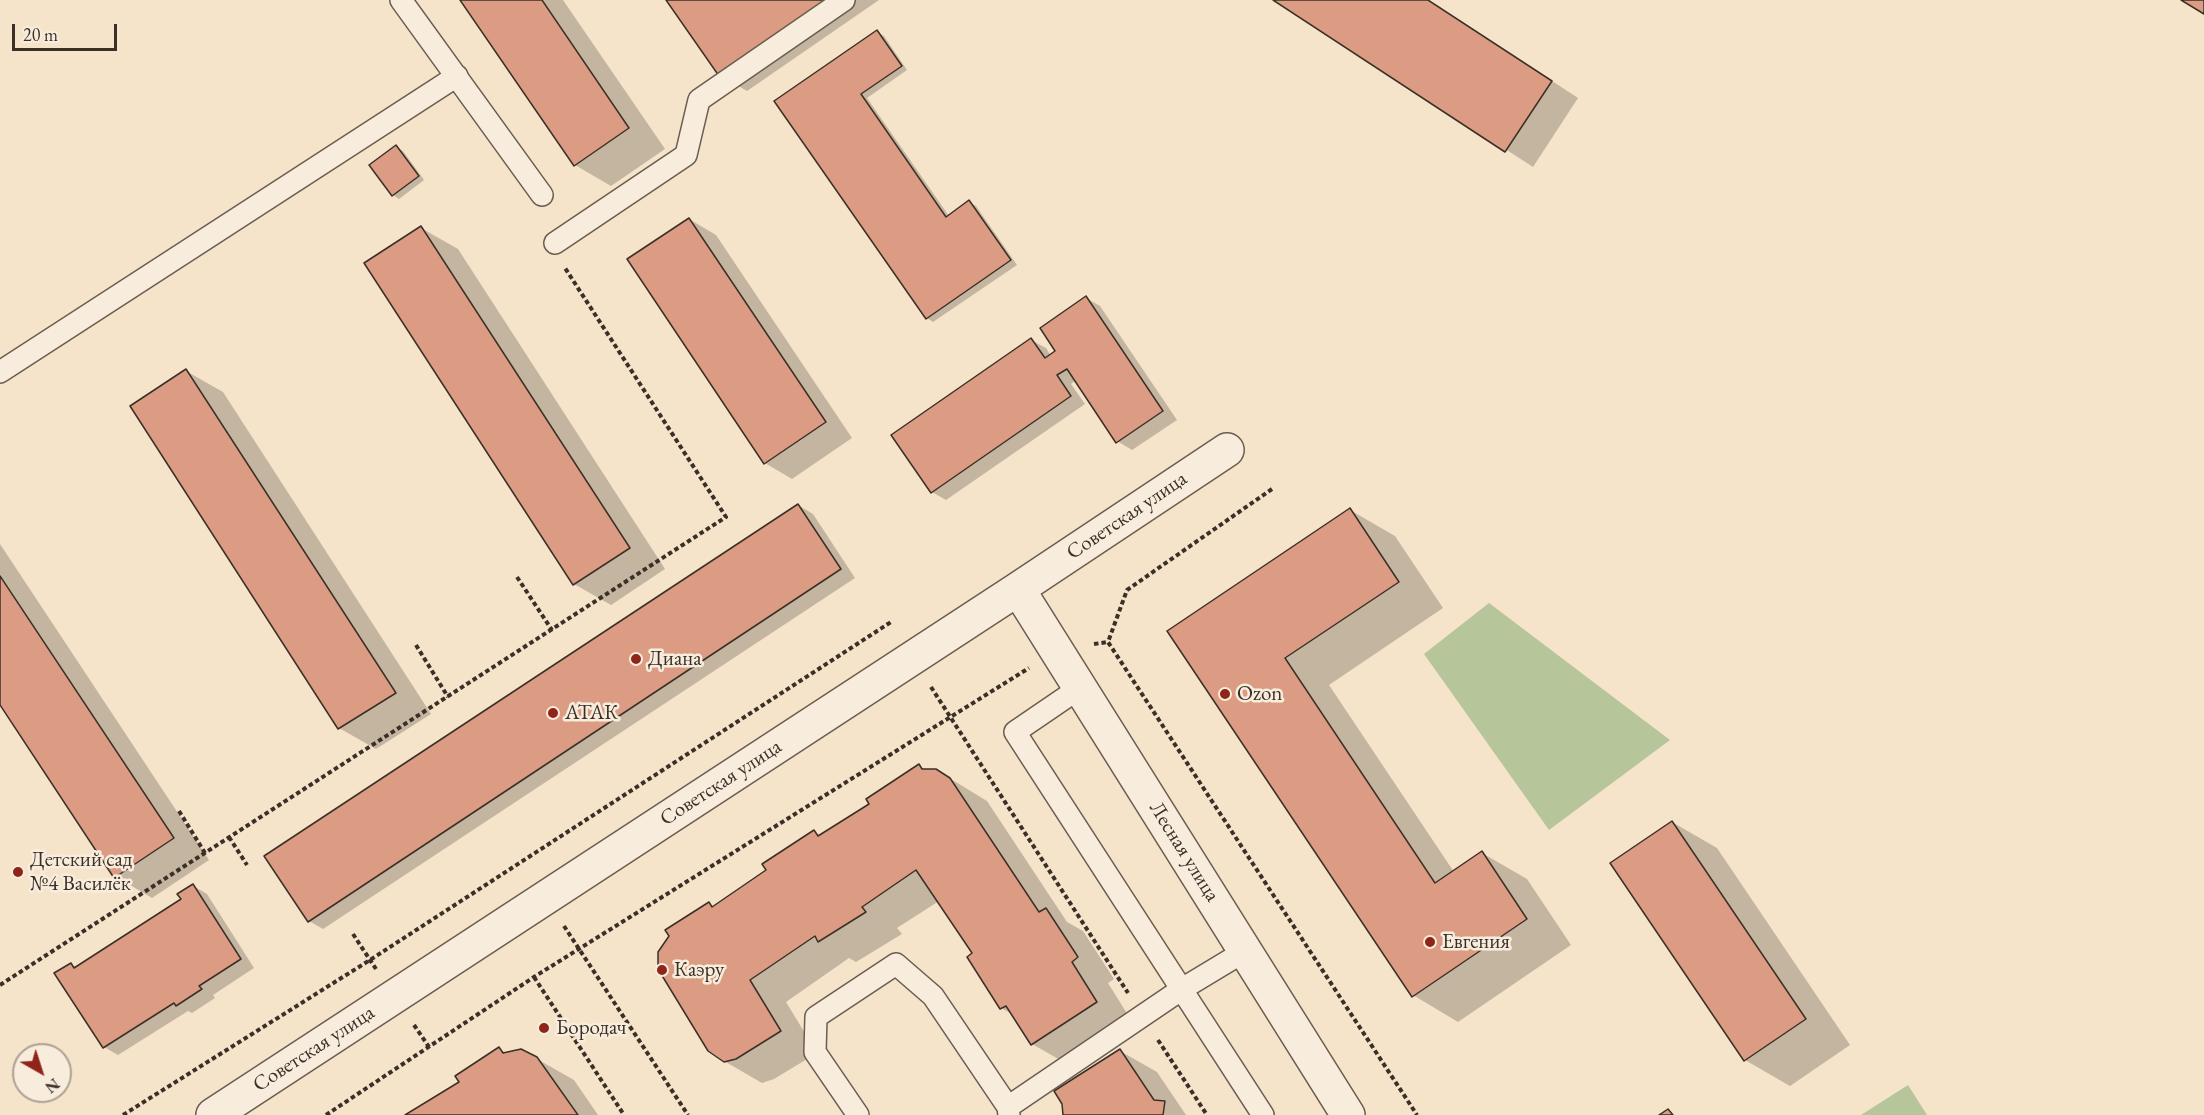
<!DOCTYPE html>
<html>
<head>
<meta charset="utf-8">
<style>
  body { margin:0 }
  #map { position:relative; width:2204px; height:1115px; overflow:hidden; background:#f5e3ca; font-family:"EB Garamond",serif }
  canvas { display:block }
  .north { position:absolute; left:12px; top:1043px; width:60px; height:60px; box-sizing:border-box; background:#f8eddd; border:2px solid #aca194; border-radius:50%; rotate:141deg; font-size:16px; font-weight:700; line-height:24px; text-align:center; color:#3b3027 }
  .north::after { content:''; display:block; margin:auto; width:21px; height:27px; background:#8f2418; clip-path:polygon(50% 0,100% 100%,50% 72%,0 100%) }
  .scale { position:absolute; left:12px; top:24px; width:105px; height:27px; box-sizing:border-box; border:3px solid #3b3027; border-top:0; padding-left:8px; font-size:18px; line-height:21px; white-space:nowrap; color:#3b3027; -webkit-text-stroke:4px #f8eddd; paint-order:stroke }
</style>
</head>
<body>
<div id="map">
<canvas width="2204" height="1115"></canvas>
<div class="north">N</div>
<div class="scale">20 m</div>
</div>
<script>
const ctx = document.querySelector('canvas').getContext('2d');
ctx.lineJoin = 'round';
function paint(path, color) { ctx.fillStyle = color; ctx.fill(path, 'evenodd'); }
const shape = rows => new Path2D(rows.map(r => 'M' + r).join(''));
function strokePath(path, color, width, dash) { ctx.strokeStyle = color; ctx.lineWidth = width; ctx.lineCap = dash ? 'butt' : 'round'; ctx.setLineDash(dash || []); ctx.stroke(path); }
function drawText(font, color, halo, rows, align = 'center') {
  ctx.font = font + ' "EB Garamond",serif'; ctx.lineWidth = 5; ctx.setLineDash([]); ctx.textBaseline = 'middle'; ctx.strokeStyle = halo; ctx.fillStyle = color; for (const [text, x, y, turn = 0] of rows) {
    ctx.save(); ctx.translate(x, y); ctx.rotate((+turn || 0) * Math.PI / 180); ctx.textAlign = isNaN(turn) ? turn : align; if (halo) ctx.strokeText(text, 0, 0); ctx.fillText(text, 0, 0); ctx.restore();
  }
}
const green = shape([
  [1489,603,1670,740,1549,830,1424,654],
  [1908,1085,1927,1115,1861,1115]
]);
const shadow = shape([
  [462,0,563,0,665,149,611,186,575,165],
  [668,0,879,0,747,91,720,75],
  [1276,0,1429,0,1578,98,1533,167],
  [877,32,884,36,907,70,867,98,949,216,969,202,976,206,1017,265,933,322,927,318,776,101],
  [396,147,403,151,424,180,399,199,393,195],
  [689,219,716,235,852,438,792,479,765,463],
  [421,228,458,249,665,569,611,605,574,584],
  [1086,298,1100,306,1177,420,1132,450,1117,441,1076,380,1071,384,1085,404,946,500,932,492,1031,340,1046,348,1051,356,1057,352],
  [186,371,223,392,431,714,376,749,339,728],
  [798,505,813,514,855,578,323,929,309,921],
  [1350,510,1395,536,1443,608,1329,685,1454,872,1482,853,1527,879,1571,945,1458,1022,1413,995,1169,631],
  [0,544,209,860,152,898,115,876,0,703],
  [919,766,927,770,936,770,987,801,1067,922,1083,931,1114,979,1108,983,1133,1023,1069,1065,1032,1044,1014,1015,1001,1008,974,954,939,901,897,928,902,934,856,962,849,958,786,1002,817,1053,774,1079,762,1083,724,1061,709,904,715,907,768,871,814,832,821,836,871,804],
  [1672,822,1717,848,1850,1045,1790,1086,1745,1060],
  [193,886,207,894,254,968,213,995,215,998,192,1013,188,1011,118,1055,104,1047,71,964,77,968,183,900],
  [499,1049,508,1054,537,1059,574,1080,598,1115,408,1115,461,1082],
  [1120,1051,1157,1072,1186,1115,1064,1115]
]);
const building = shape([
  [460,0,542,0,629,128,574,166,460,0],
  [666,0,829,0,719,76,666,0],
  [1273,0,1428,0,1552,81,1505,152,1273,0],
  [2181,0,2204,0,2204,14,2181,0],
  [877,30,902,66,861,94,946,217,969,200,1011,260,926,319,774,101,877,30],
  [396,145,419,176,392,196,369,165,396,145],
  [689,218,826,422,764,464,627,259,689,218],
  [421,226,630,548,573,585,364,263,421,226],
  [1086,296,1163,411,1116,443,1067,369,1057,375,1071,396,931,493,891,435,1031,338,1045,358,1055,351,1040,328,1086,296],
  [186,369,396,693,338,729,130,406,186,369],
  [798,504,841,569,308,922,264,856,798,504],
  [1350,508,1399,582,1285,658,1435,883,1482,851,1527,919,1412,997,1167,631,1350,508],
  [0,576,174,838,114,878,0,705,0,576],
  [919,764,922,769,936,769,950,778,1039,912,1046,908,1078,957,1072,962,1097,1002,1031,1045,1006,1006,1000,1009,967,957,972,953,916,870,862,907,866,912,818,942,815,936,750,980,781,1031,736,1059,724,1062,708,1051,658,969,658,952,669,936,665,930,709,902,712,907,766,870,762,864,814,830,818,836,869,804,866,799,919,764],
  [1672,821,1806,1019,1744,1061,1610,863,1672,821],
  [193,884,241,959,199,986,202,989,176,1006,174,1003,103,1048,54,973,71,963,74,968,181,899,177,894,193,884],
  [499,1047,503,1053,521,1049,537,1057,578,1115,405,1115,459,1082,455,1076,499,1047],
  [1120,1049,1154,1100,1165,1101,1163,1115,1063,1115,1062,1104,1054,1091,1120,1049],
  [1668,1109,1673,1115,1659,1115,1668,1109]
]);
const path = shape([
  [1272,489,1127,590,1108,642,1417,1115],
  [517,577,552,630],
  [1094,644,1108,642],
  [416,645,448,697],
  [931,687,1128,993],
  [179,811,205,853],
  [229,837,247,865],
  [564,926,688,1115],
  [353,934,376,969],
  [534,977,624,1115],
  [0,985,726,517,565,268],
  [414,1025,429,1047],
  [1158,1040,1207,1115],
  [123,1115,370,960,891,622],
  [326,1115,534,977,1029,668]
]);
const lane = shape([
  [401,0,542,195],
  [555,243,686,155,699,100,844,0],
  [0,372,457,76],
  [1081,687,1015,732,1263,1115],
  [1008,1107,1182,989,1245,951],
  [858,1115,815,1052,816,1017,896,964,933,996,1008,1107,1009,1115]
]);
const street = shape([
  [1018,589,1348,1115],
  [213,1115,1018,589,1227,450]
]);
const markers = [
  [636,659,6,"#8f2418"],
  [1225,694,6,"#8f2418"],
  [553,713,6,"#8f2418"],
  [18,872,6,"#8f2418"],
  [1430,942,6,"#8f2418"],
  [662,970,6,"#8f2418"],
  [544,1028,6,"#8f2418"]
];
const streetNames = [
  ["Советская улица",1127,516,-34],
  ["Советская улица",721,783,-33],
  ["Лесная улица",1184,852,58],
  ["Советская улица",314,1049,-33]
];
const poiNames = [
  ["Диана",648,659],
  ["Ozon",1237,694],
  ["АТАК",565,713],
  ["Детский сад",30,860],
  ["№4 Василёк",30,884],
  ["Евгения",1442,942],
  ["Каэру",674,970],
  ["Бородач",556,1028]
];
paint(green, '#b7c59b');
paint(shadow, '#0003');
paint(building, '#db9c83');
strokePath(building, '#3b3027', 1.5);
strokePath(lane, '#6a5d50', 24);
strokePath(street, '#6a5d50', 36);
strokePath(path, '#3b3027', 4, [4.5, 3]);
strokePath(lane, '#f8eddd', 21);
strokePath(street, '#f8eddd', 33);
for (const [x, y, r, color] of markers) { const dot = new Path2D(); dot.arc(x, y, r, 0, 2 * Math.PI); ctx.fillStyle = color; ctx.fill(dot); strokePath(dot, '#f8eddd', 2); }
drawText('21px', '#3b3027', '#f8eddd', streetNames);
drawText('21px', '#3b3027', '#f8eddd', poiNames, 'left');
</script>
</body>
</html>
